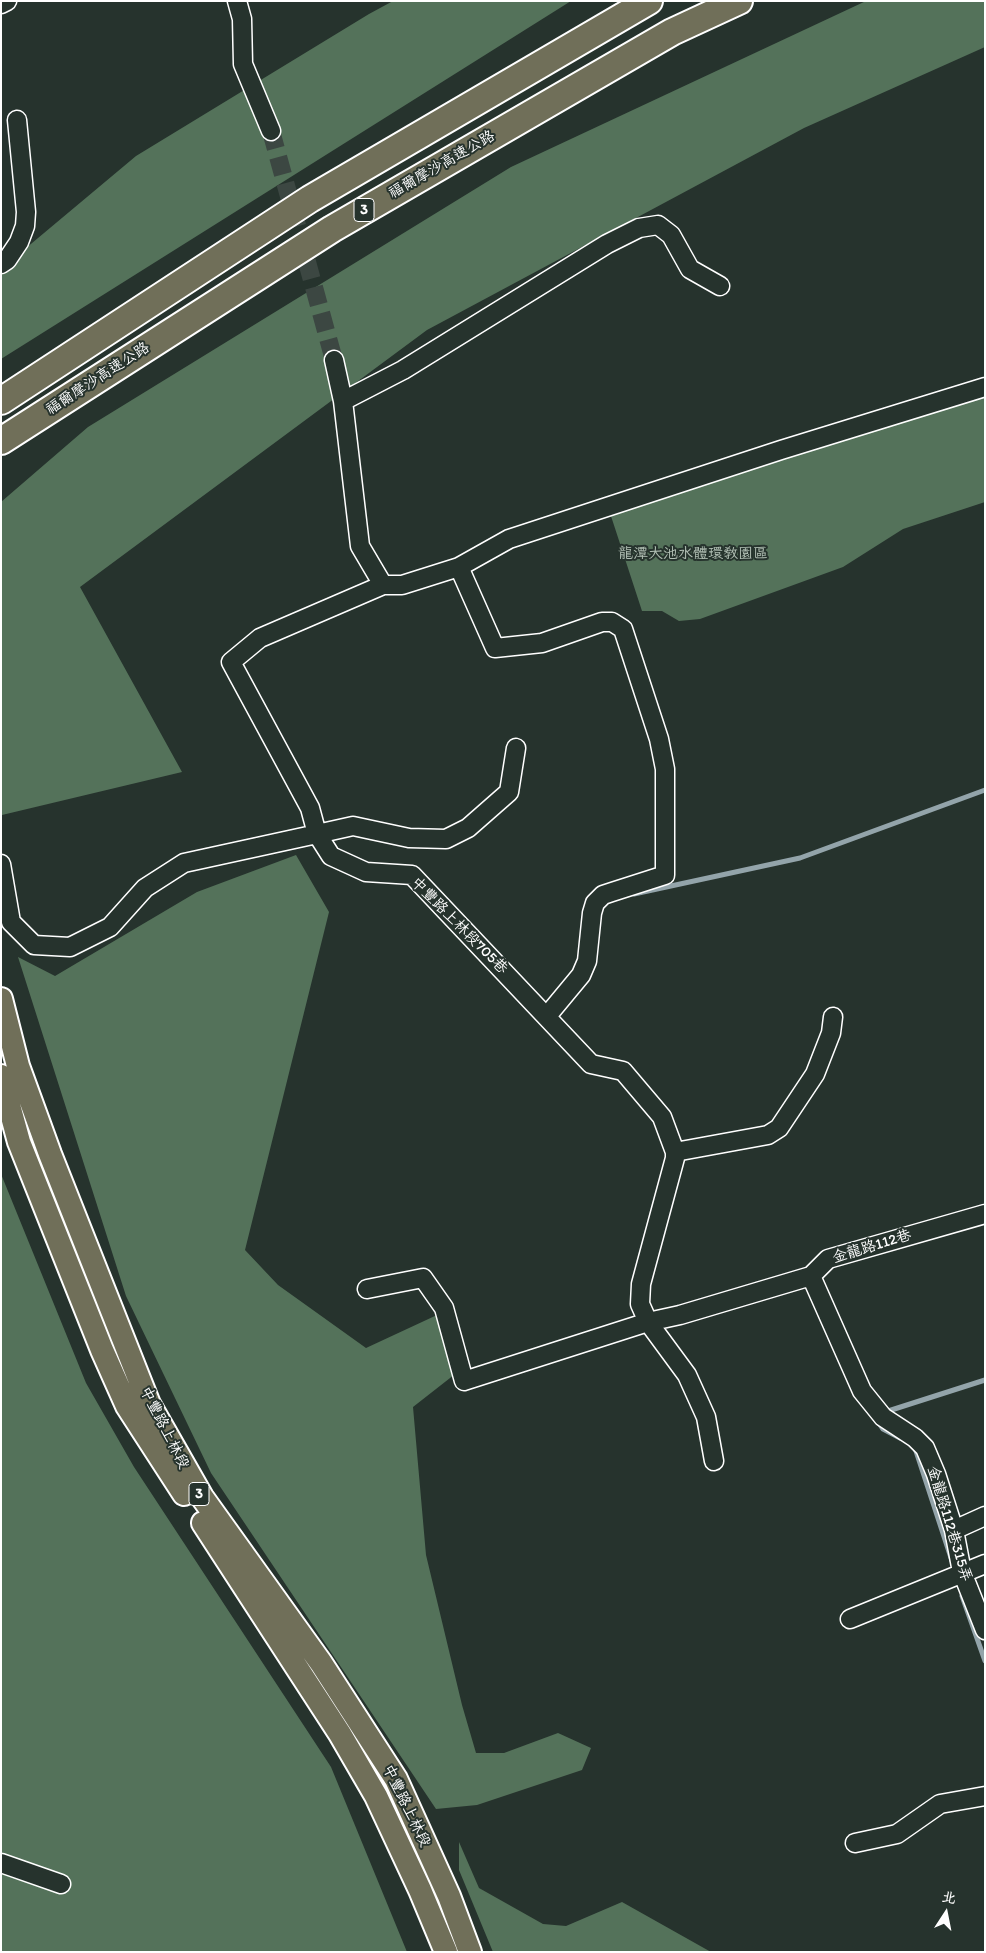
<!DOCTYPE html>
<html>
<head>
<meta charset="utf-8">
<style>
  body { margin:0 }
  #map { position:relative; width:986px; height:1953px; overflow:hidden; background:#26332d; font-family:Itim,"LXGW WenKai TC",sans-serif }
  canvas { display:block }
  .frame { position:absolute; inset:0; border:2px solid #fff; pointer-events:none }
  .north { position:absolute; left:921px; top:1888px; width:50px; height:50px; -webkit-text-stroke:4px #26332d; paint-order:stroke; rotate:11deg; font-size:14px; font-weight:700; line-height:20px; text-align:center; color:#fff }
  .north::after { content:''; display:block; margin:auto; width:18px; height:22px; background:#fff; clip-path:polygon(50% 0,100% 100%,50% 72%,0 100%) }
</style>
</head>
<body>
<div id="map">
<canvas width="986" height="1953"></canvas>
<div class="frame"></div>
<div class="north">北</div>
</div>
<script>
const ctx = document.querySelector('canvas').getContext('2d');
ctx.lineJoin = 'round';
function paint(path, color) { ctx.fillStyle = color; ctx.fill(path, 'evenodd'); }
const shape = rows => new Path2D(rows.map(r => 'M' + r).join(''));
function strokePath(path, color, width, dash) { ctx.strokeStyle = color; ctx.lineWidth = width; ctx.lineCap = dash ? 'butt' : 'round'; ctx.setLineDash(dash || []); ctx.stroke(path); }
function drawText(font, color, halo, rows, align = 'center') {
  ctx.font = font + ' Itim,"LXGW WenKai TC",sans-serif'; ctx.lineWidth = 4; ctx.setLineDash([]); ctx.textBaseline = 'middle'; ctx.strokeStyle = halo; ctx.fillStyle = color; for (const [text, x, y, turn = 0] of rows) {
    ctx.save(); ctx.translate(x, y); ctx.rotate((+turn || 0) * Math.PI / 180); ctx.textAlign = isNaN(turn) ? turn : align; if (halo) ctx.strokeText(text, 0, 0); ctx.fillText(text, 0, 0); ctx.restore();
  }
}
const green = shape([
  [393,1,571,1,1,359,1,269,136,156,369,14],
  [866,1,985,1,985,47,804,128,427,330,80,587,182,772,2,815,1,502,88,427,511,167],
  [985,397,985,502,903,529,843,567,700,619,679,621,662,611,642,611,610,513],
  [296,855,329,912,245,1250,278,1285,366,1348,437,1315,459,1371,413,1407,426,1555,462,1705,476,1753,504,1753,558,1733,591,1748,582,1770,477,1805,436,1809,211,1473,126,1296,18,957,55,976,197,892],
  [1,1174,86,1383,134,1467,331,1767,407,1952,1,1952],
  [459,1842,479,1888,543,1924,566,1926,622,1902,711,1952,493,1952,459,1870]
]);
const stream = shape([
  [634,894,800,858,985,790],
  [885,1412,985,1380],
  [879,1423,883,1429,900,1438],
  [915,1448,952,1561],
  [962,1596,985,1661]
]);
const minorTunnel = shape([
  [271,131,334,360]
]);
const minor = shape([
  [237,1,242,19,243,64,271,131],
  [1,4,7,1],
  [1,264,7,260,19,242,25,226,26,212,17,120],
  [334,360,343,401,403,370,607,244,639,228,658,225,671,235,690,269,720,286],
  [343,401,360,546,383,585],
  [459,567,495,648,542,643,602,622,612,622,623,629,659,739,665,769,665,875,612,892,603,895,595,903,592,913,587,961,581,975,547,1016],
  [516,748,509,792,468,828,446,839,409,838,353,826,317,834,310,808,231,662,260,638,383,585,402,585,459,567,509,539,781,450,985,387],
  [1,864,11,922,34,945,70,947,110,927,145,888,184,863,317,834,331,856,366,872,412,875,591,1064,623,1071,662,1117,675,1152,675,1158,641,1284,640,1304,648,1322,680,1315,811,1276,828,1259,985,1214],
  [675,1152,768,1135,779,1128,815,1074,831,1033,833,1017],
  [811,1276,862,1391,883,1417,915,1438,925,1448,936,1474,954,1530,962,1572,985,1630],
  [367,1289,423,1278,444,1308,464,1381,648,1322,687,1375,706,1417,714,1461],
  [954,1530,985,1516],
  [850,1619,985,1564],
  [855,1843,897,1834,940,1804,985,1796],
  [1,1863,61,1884]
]);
const major = shape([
  [1,999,18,1066,50,1154,149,1404,202,1497,321,1663,396,1779,449,1896,470,1952],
  [1,1076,19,1142,102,1350,127,1406,184,1494],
  [203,1523,340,1734,376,1796,420,1890,446,1952]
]);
const highway = shape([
  [1,401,310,199,649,1],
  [1,441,332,229,672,32,739,1]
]);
const shields = [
  [364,210,20],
  [199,1494,20]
];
const shieldNames = [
  ["3",364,210],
  ["3",199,1494]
];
const streetNames = [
  ["福爾摩沙高速公路",442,165,-30],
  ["福爾摩沙高速公路",98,379,-33],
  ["中豐路上林段705巷",459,926,45],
  ["金龍路112巷",872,1247,-17],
  ["中豐路上林段",164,1428,63],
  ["金龍路112巷315弄",949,1524,73],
  ["中豐路上林段",406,1806,64]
];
const parkNames = [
  ["龍潭大池水體環教園區",693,554]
];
paint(green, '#54725a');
strokePath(stream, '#93a4aa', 5);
strokePath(minorTunnel, '#3c4742', 18, [18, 9]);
strokePath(minor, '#fff', 21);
strokePath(major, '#fff', 26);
strokePath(highway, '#fff', 30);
strokePath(minor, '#26332d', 18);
strokePath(major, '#706f59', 22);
strokePath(highway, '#706f59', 26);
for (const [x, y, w] of shields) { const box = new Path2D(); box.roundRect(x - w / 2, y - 11.5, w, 23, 4); ctx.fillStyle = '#26332d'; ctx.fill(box); strokePath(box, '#fff', 1); }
drawText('bold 14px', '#fff', null, shieldNames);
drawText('15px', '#fff', '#26332d', streetNames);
drawText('15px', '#b2c0b5', '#26332d', parkNames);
</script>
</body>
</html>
